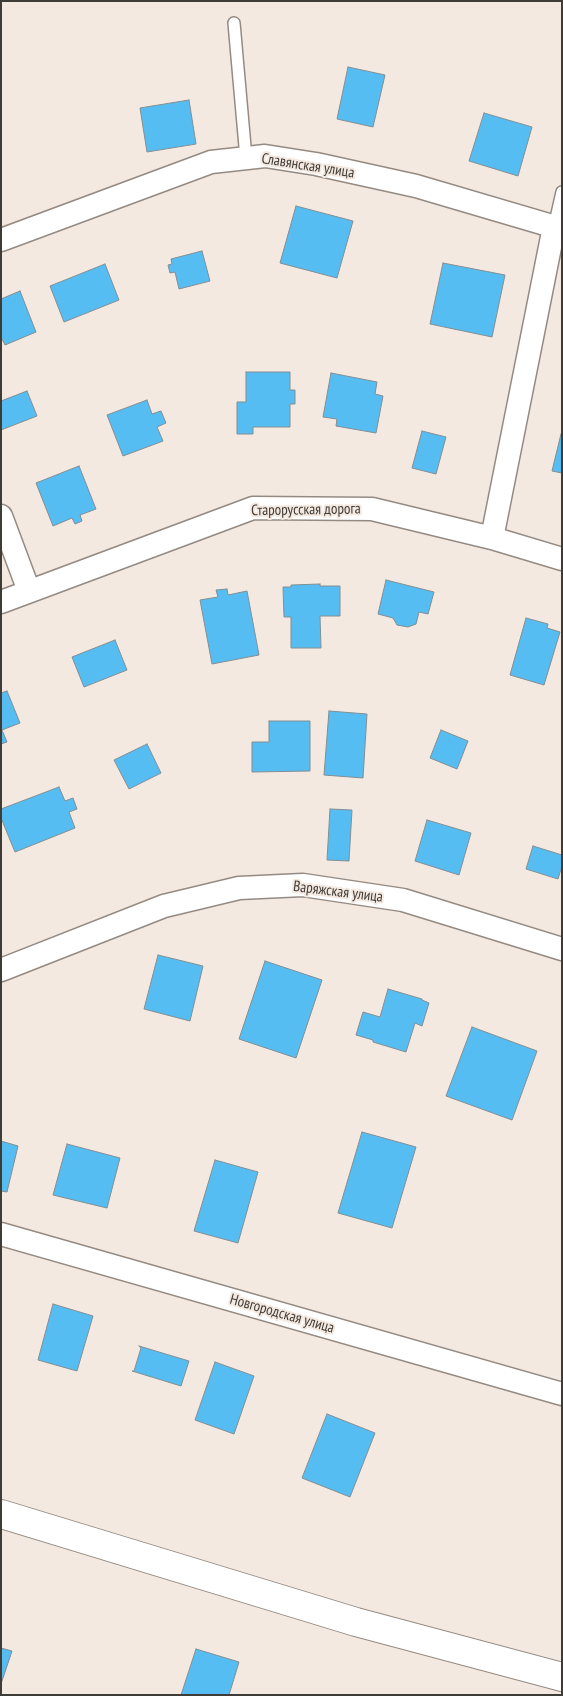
<!DOCTYPE html>
<html>
<head>
<meta charset="utf-8">
<style>
  body { margin:0 }
  #map { position:relative; width:563px; height:1696px; overflow:hidden; background:#f4e9e0; font-family:"PT Sans Narrow",sans-serif }
  canvas { display:block }
  .frame { position:absolute; inset:0; border:2px solid #3f3b37; pointer-events:none }
</style>
</head>
<body>
<div id="map">
<canvas width="563" height="1696"></canvas>
<div class="frame"></div>
</div>
<script>
const ctx = document.querySelector('canvas').getContext('2d');
ctx.lineJoin = 'round';
function paint(path, color) { ctx.fillStyle = color; ctx.fill(path, 'evenodd'); }
const shape = rows => new Path2D(rows.map(r => 'M' + r).join(''));
function strokePath(path, color, width, dash) { ctx.strokeStyle = color; ctx.lineWidth = width; ctx.lineCap = dash ? 'butt' : 'round'; ctx.setLineDash(dash || []); ctx.stroke(path); }
function drawText(font, color, halo, rows, align = 'center') {
  ctx.font = font + ' "PT Sans Narrow",sans-serif'; ctx.lineWidth = 4; ctx.setLineDash([]); ctx.textBaseline = 'middle'; ctx.strokeStyle = halo; ctx.fillStyle = color; for (const [text, x, y, turn = 0] of rows) {
    ctx.save(); ctx.translate(x, y); ctx.rotate((+turn || 0) * Math.PI / 180); ctx.textAlign = isNaN(turn) ? turn : align; if (halo) ctx.strokeText(text, 0, 0); ctx.fillText(text, 0, 0); ctx.restore();
  }
}
const building = shape([
  [348,67,385,75,373,127,337,119,348,67],
  [189,100,196,144,147,152,140,108,189,100],
  [484,113,532,127,518,176,469,161,484,113],
  [296,206,353,221,337,278,280,263,296,206],
  [202,251,210,281,179,289,175,272,170,273,168,265,172,264,171,259,202,251],
  [443,263,505,275,492,337,430,324,443,263],
  [105,264,119,300,64,322,50,286,105,264],
  [20,291,36,332,5,345,1,337,1,299,20,291],
  [246,372,290,372,290,390,295,390,295,404,290,404,290,427,253,427,253,434,237,434,237,402,246,402,246,372],
  [331,373,377,382,375,394,383,396,376,433,336,426,337,419,323,417,331,373],
  [27,391,37,416,1,430,1,401,27,391],
  [147,400,152,414,161,411,166,423,157,427,163,441,123,456,107,415,147,400],
  [422,431,446,437,436,474,412,468,422,431],
  [561,434,562,435,562,473,552,471,561,434],
  [79,466,96,509,80,515,82,521,75,524,72,518,53,526,36,483,79,466],
  [386,580,434,592,428,614,419,612,416,624,408,627,397,625,393,618,378,614,386,580],
  [320,584,320,586,340,586,340,616,320,616,321,648,291,648,291,617,284,617,283,587,291,587,291,585,320,584],
  [227,589,228,595,247,591,259,655,212,664,200,600,218,597,216,590,227,589],
  [526,618,548,624,547,628,560,632,544,685,510,675,526,618],
  [115,640,127,670,84,687,72,657,115,640],
  [7,691,20,723,2,730,7,742,1,744,1,693,7,691],
  [329,711,367,714,363,778,324,775,329,711],
  [269,721,310,721,310,771,252,772,252,742,269,742,269,721],
  [441,730,468,741,457,769,430,758,441,730],
  [147,744,161,773,129,789,114,760,147,744],
  [59,787,65,801,73,798,77,809,69,812,75,828,15,852,1,818,1,809,59,787],
  [330,809,352,810,349,861,327,860,330,809],
  [427,820,471,833,459,875,415,861,427,820],
  [533,846,562,855,562,866,558,879,526,869,533,846],
  [158,955,203,966,190,1021,144,1009,158,955],
  [265,961,322,980,296,1058,239,1039,265,961],
  [388,989,422,999,422,1000,429,1003,422,1026,415,1023,406,1052,373,1042,373,1040,356,1035,363,1012,380,1017,388,989],
  [472,1027,537,1051,512,1120,446,1096,472,1027],
  [362,1132,416,1147,392,1228,338,1213,362,1132],
  [1,1141,18,1146,7,1192,1,1191,1,1141],
  [67,1144,120,1158,107,1208,53,1195,67,1144],
  [215,1160,258,1172,238,1243,194,1231,215,1160],
  [53,1304,93,1316,77,1371,38,1360,53,1304],
  [139,1346,189,1361,181,1386,132,1371,134,1371,141,1348,139,1346],
  [215,1362,254,1376,234,1434,195,1420,215,1362],
  [327,1414,375,1433,350,1497,302,1478,327,1414],
  [1,1648,12,1651,1,1684,1,1648],
  [196,1649,239,1662,229,1695,181,1695,196,1649]
]);
const service = shape([
  [234,23,246,158],
  [554,227,562,192]
]);
const minor = shape([
  [1,240,211,162,265,156,316,164,416,186,562,229],
  [1,516,29,591],
  [492,538,554,227],
  [1,602,253,508,372,509,492,538,562,559],
  [1,970,164,906,239,888,303,885,403,900,562,949],
  [1,1234,562,1394]
]);
const secondary = shape([
  [1,1514,356,1622,562,1677]
]);
const streetNames = [
  ["Славянская улица",308,166,9],
  ["Старорусская дорога",306,510,-1],
  ["Варяжская улица",338,892,7],
  ["Новгородская улица",282,1314,16]
];
paint(building, '#55bdf1');
strokePath(building, '#828e94', 1);
strokePath(service, '#948a82', 14);
strokePath(minor, '#948a82', 25);
strokePath(secondary, '#948a82', 30);
strokePath(service, '#fff', 11);
strokePath(minor, '#fff', 22);
strokePath(secondary, '#fff', 28);
drawText('15px', '#3f3b37', '#f4e9e0', streetNames);
</script>
</body>
</html>
